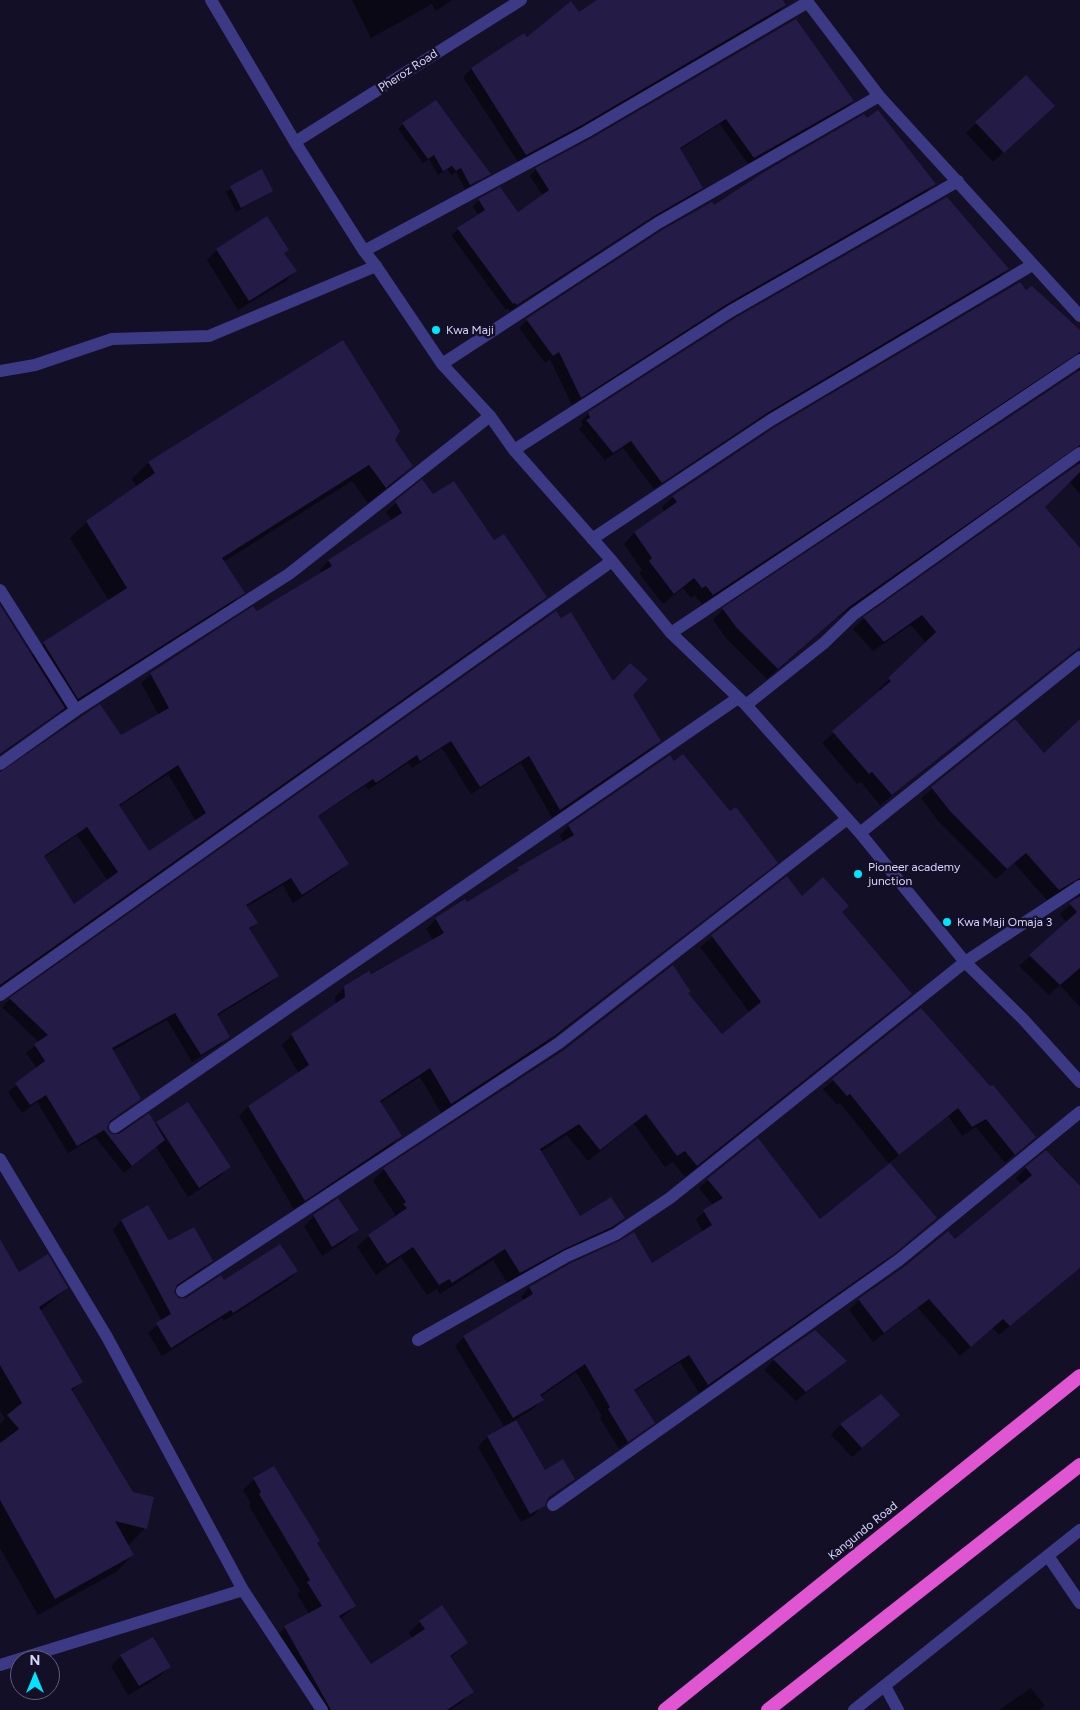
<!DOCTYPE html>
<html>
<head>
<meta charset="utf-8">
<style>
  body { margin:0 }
  #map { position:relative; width:1080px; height:1710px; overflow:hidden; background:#130f26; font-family:Figtree,sans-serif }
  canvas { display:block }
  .north { position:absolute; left:10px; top:1650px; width:50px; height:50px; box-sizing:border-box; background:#130f26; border:1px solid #625e7d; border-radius:50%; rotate:0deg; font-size:14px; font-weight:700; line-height:20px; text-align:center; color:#d9d4ff }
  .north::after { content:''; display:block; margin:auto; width:18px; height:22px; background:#00e5ff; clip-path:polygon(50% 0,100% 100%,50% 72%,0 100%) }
</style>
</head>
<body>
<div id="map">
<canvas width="1080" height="1710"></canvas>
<div class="north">N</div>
</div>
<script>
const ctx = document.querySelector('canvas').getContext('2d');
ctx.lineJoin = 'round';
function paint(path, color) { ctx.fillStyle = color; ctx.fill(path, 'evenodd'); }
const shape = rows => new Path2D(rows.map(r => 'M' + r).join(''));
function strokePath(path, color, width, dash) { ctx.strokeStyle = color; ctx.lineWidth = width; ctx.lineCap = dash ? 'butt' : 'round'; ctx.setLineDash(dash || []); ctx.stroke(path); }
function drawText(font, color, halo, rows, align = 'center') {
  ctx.font = font + ' Figtree,sans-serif'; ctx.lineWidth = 5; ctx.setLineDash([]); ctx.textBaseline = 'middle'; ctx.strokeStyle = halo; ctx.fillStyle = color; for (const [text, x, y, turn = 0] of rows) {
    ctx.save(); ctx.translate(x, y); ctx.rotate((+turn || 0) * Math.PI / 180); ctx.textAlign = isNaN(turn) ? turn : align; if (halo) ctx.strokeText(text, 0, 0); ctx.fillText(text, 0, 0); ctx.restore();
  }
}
const shadow = shape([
  [352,0,452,0,436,11,432,4,371,38],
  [599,0,783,0,786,4,778,12,573,133,518,162,463,77,471,69,524,35,527,38,579,14],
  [796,20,853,101,847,107,748,164,720,124,679,150,702,187,696,194,646,222,510,311,508,308,506,310,451,235,478,215,473,206,479,200,518,213,543,196,530,176,536,169,590,140],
  [1026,77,1043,116,993,162,966,133],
  [403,124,489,174,465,189,456,172,451,175,447,169,438,175,429,159,423,163,398,129],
  [262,171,272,191,236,212,226,192],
  [934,184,926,192,717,312,572,405,550,359,545,363,519,328,527,320,713,207],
  [267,218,287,250,283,254,295,271,286,281,238,310,207,260,217,250],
  [1008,269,1000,277,758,420,654,489,623,448,605,460,579,429,583,425,581,421,589,413],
  [1026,292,1080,332,1080,494,1069,481,1043,506,1080,550,1080,647,880,805,861,782,857,784,822,743,881,692,879,689,926,643,911,625,873,651,853,629,864,618,1077,467,1076,458,1068,455,1063,457,837,618,767,679,726,638,713,620,723,609,1078,372,1076,366,702,605,695,595,691,598,683,588,663,604,639,573,642,570,624,544,634,533,665,512,662,507,673,497],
  [394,440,412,466,395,482,368,503,352,481,223,562,243,593,226,609,62,714,60,711,0,755,0,608,31,656,44,643,109,601,70,538,87,522,137,487,132,479,148,463],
  [422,481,433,496,494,542,545,597,536,606,0,987,0,773,121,737,159,715,141,683,151,674,322,574,320,570,329,560,392,521,386,512],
  [168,774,196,821,149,853,118,807],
  [77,835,108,881,73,905,43,858],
  [556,612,612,683,632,695,660,741,652,749,552,818,521,763,471,794,442,748,412,768,408,763,368,790,365,786,317,817,347,864,339,872,293,903,283,885,246,907,256,923,249,930,277,976,269,984,217,1016,228,1037,220,1045,192,1062,167,1020,112,1051,140,1099,107,1124,107,1132,112,1136,120,1135,157,1123,229,1167,219,1177,188,1197,156,1147,124,1173,95,1137,68,1153,37,1102,22,1113,8,1092,37,1068,26,1053,39,1042,2,1007,10,999],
  [1015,721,1044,755,1080,725,1080,881,1047,900,1014,863,996,879,939,822,921,798],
  [674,763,730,813,776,863,543,1046,441,1113,420,1077,380,1103,401,1136,391,1146,294,1209,239,1116,248,1107,299,1074,282,1045,292,1035,336,1005,335,997,345,987,433,940,426,929,436,919,467,904,510,877,518,869,563,842,560,835,569,826],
  [787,878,802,898,840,913,910,994,899,1005,685,1177,673,1162,665,1167,634,1124,588,1161,567,1135,540,1152,580,1218,624,1218,612,1229,508,1284,493,1260,440,1294,437,1289,427,1295,401,1257,376,1275,357,1247,369,1236,394,1218,395,1214,373,1181,384,1169,687,994,721,1036,750,1013,700,947],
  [1080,892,1080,1007,1060,985,1049,995,1019,966,1067,923,1060,914,1076,900],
  [921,1009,1034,1137,1005,1163,976,1127,962,1136,948,1116,889,1163,936,1218,884,1262,699,1393,680,1362,633,1392,653,1423,619,1449,600,1418,602,1416,576,1372,540,1397,542,1400,533,1409,515,1420,544,1472,574,1479,545,1501,534,1515,521,1522,478,1447,487,1437,505,1428,455,1346,464,1337,524,1301,521,1297,529,1288,571,1264,652,1265,703,1232,696,1219,713,1205,699,1188,708,1180,820,1220,890,1165,840,1103,837,1105,823,1089],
  [1055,1158,1080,1187,1080,1268,999,1335,993,1328,960,1356,918,1308,873,1342,849,1310,859,1300,905,1268,955,1241,1022,1185,1016,1178,1026,1168],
  [148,1207,167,1240,212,1261,203,1269,174,1288,173,1292,178,1300,187,1299,224,1282,297,1271,288,1280,224,1321,222,1318,162,1356,148,1333,162,1321,113,1230,121,1221],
  [314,1216,357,1230,347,1240,322,1256,304,1226],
  [0,1241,19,1274,67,1288,40,1311,81,1382,71,1392,145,1528,128,1546,133,1555,116,1572,38,1615,0,1548,0,1424,5,1419,0,1411],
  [815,1331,845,1361,796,1401,764,1370,774,1360],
  [881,1396,888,1425,852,1457,831,1435,840,1425],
  [254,1479,316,1543,355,1606,340,1619,371,1666,413,1638,409,1633,420,1622,467,1643,450,1658,473,1691,462,1702,450,1710,315,1710,274,1638,285,1628,309,1614,297,1594,300,1591,249,1506,251,1503,243,1490],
  [121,1656,169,1667,159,1677,128,1695,111,1666],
  [1031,1688,1045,1706,1040,1710,999,1710]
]);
const building = shape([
  [597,0,783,0,786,5,582,125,526,155,471,68,524,33,527,37,571,1,579,12],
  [796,19,854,101,754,158,726,119,680,148,703,188,654,216,517,305,515,303,513,304,457,228,485,210,478,199,500,187,518,212,549,190,535,168,590,139],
  [1026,75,1055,106,1004,153,975,122],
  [436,100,460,133,491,174,470,185,461,168,456,171,452,166,443,171,434,155,428,159,402,123],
  [878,110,936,184,727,304,581,398,559,352,553,356,526,319,662,230,712,202,714,205,764,172,864,114,867,118],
  [262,169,273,191,241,208,230,186],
  [947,197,1009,269,767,413,662,483,631,441,613,453,586,420,590,418,588,412,735,318],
  [267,216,289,250,284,253,297,271,249,301,216,249],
  [1020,282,1026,290,1032,286,1080,330,1080,352,713,595,706,586,702,588,694,578,674,594,649,561,652,558,634,532,677,502,672,496,775,427],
  [343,340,400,431,395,440,413,466,386,488,369,465,222,558,245,593,78,699,43,642,127,588,86,521,155,473,148,462],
  [1080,370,1080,445,849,607,778,669,736,627,722,608],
  [1080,463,1080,472,1045,507,1080,548,1080,647,892,795,872,772,869,774,832,731,891,681,888,678,936,632,922,615,884,642,863,617],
  [422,479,433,494,454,481,494,540,504,534,547,597,0,985,0,772,100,704,121,735,169,708,150,673,253,606,257,611,332,566,328,560,402,513,395,501],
  [178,765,206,813,149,851,119,805],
  [87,827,118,872,74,904,44,856],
  [0,605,65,708,0,754],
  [556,611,561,618,571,612,613,681,630,663,648,679,633,695,661,741,560,810,529,756,480,787,451,741,420,761,417,755,376,783,373,779,318,816,349,864,302,895,291,878,246,905,258,923,249,928,279,976,217,1014,230,1037,201,1055,175,1013,112,1048,141,1099,110,1121,107,1127,108,1131,112,1134,119,1134,149,1113,165,1140,132,1166,104,1130,77,1146,46,1095,30,1105,15,1083,45,1061,34,1044,48,1035,9,998],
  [1015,719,1044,753,1080,719,1080,878,1059,890,1026,853,1007,869,950,811,931,787],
  [683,754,730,811,736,807,778,863,554,1036,451,1104,430,1068,380,1101,402,1136,305,1201,248,1106,309,1065,291,1034,345,997,344,986,369,971,371,974,444,933,435,918,465,899,467,902,519,870,517,868,574,835,568,825,670,755,674,761],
  [787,876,802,896,823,877,849,906,842,912,912,994,697,1166,685,1151,677,1156,646,1114,600,1150,579,1124,540,1149,580,1216,611,1197,625,1218,612,1227,564,1249,520,1273,505,1249,452,1283,449,1279,439,1285,413,1247,387,1264,368,1235,407,1208,403,1204,406,1202,383,1168,564,1050,673,965,691,992,688,993,722,1034,761,1002,711,935],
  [1080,896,1080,968,1060,985,1029,955,1077,912,1069,903],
  [921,1008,990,1086,993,1085,1036,1137,1015,1155,986,1119,972,1127,958,1108,899,1155,850,1094,847,1096,832,1079],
  [188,1102,231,1167,199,1188,156,1122],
  [758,1138,820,1219,890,1163,937,1218,894,1254,708,1385,689,1355,634,1390,655,1423,628,1442,608,1409,610,1407,585,1364,540,1395,544,1400,513,1418,463,1336,533,1294,529,1287,571,1263,619,1241,634,1232,652,1263,712,1225,703,1210,723,1198,707,1179],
  [1046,1150,1080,1186,1080,1268,1010,1326,1003,1319,971,1347,929,1299,884,1333,858,1299,904,1267,948,1231,955,1239,1032,1175,1025,1167],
  [338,1198,359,1230,332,1247,313,1215],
  [148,1205,168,1239,170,1240,194,1227,213,1261,177,1285,174,1292,179,1298,186,1298,221,1275,224,1280,280,1244,298,1271,233,1313,231,1310,171,1348,156,1323,171,1314,121,1220],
  [0,1239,19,1272,48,1254,68,1288,39,1307,83,1382,71,1389,133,1492,154,1497,147,1529,115,1521,134,1555,55,1599,0,1500,0,1443,19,1429,7,1415,22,1403,0,1365],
  [815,1330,847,1361,806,1392,773,1359],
  [881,1394,900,1415,862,1448,840,1424],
  [516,1420,545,1470,563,1459,575,1479,548,1498,545,1506,530,1514,487,1436],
  [274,1466,320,1541,317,1543,356,1606,339,1616,371,1664,425,1629,419,1621,442,1605,468,1643,450,1656,474,1692,447,1710,331,1710,284,1626,322,1606,307,1582,310,1580,259,1494,261,1492,253,1478],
  [153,1637,171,1667,139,1686,120,1655]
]);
const service = shape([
  [0,371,35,365,112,339,209,336,376,266],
  [0,590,76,710],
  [0,1159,107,1337,243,1590,322,1710],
  [1048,1556,1080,1603],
  [0,1665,243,1590],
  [885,1686,898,1710],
  [854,1710,1080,1530]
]);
const minor = shape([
  [211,0,295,142,364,251,376,266,442,364,490,416,514,450,612,561,671,633,746,705,860,833,965,962,1023,1019,1080,1082],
  [806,0,879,96,1080,316],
  [295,142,521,0],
  [364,251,586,132,808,2],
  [442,364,658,223,879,96],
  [514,450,731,311,958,181],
  [592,539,771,420,1032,265],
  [671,633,1080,360],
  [746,705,824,643,854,614,1080,453],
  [0,764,76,710,289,574,490,416],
  [860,833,1080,657],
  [0,995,612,561],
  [115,1127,738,698],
  [182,1291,559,1043,847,819],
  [418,1340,567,1256,616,1234,670,1198,965,962,1080,886],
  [553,1505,899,1260,1080,1112]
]);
const trunk = shape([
  [665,1710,1080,1376],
  [768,1710,1080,1465]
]);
const markers = [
  [436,330,5,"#00e5ff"],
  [858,874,5,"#00e5ff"],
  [947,922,5,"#00e5ff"]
];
const streetNames = [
  ["Pheroz Road",408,71,-33],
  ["Kangundo Road",863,1531,-39]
];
const poiNames = [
  ["Kwa Maji",446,330],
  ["Pioneer academy",868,867],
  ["junction",868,881],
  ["Kwa Maji Omaja 3",957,922]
];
paint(shadow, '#0007');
paint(building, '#241b47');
strokePath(service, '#3d3a85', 12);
strokePath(minor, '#3d3a85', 12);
strokePath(trunk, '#e055d1', 14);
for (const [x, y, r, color] of markers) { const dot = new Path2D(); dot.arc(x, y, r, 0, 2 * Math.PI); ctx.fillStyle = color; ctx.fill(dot); strokePath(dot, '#130f26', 2); }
drawText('12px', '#d9d4ff', '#130f26', streetNames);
drawText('12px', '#d9d4ff', '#130f26', poiNames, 'left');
</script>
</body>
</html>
